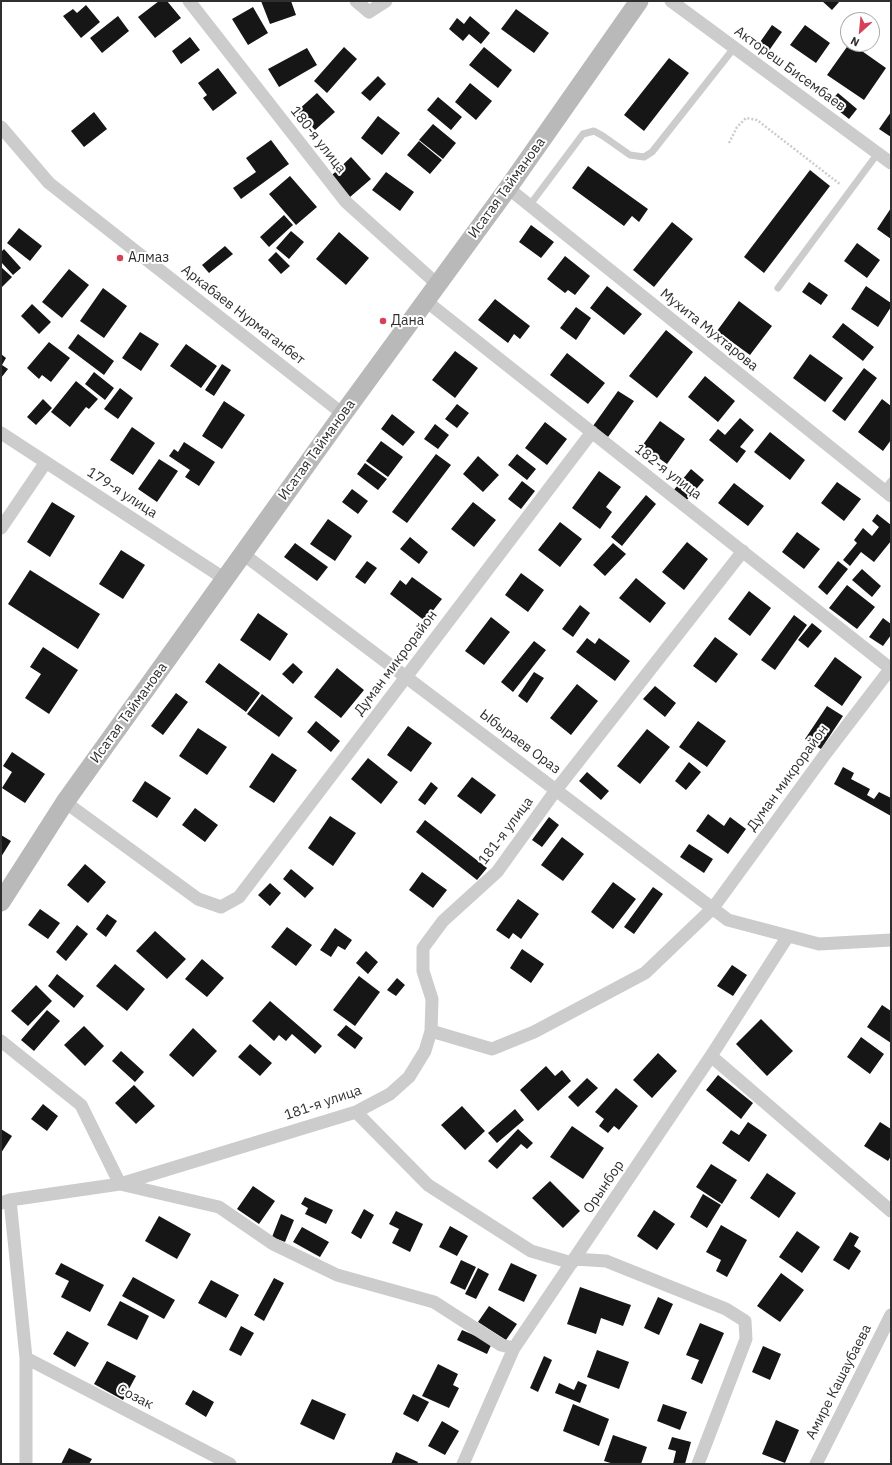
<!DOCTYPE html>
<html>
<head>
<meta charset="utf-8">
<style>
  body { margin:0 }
  #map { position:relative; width:892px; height:1465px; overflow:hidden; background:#fff; font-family:"IBM Plex Sans",sans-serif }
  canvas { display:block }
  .frame { position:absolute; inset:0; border:2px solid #2f2f2f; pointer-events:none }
  .north { position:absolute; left:840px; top:12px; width:40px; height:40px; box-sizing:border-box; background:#fff; border:1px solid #acacac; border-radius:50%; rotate:207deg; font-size:11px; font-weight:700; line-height:16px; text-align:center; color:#2f2f2f }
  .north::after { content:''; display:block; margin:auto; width:14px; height:18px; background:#d54258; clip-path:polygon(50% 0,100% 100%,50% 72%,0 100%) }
</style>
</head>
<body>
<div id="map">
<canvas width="892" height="1465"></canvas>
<div class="frame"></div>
<div class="north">N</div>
</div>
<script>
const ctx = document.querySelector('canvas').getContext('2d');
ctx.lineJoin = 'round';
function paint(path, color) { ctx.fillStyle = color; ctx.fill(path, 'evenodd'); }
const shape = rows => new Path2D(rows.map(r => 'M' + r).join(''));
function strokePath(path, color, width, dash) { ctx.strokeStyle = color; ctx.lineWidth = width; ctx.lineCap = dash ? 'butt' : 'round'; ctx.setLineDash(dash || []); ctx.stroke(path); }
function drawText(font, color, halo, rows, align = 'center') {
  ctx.font = font + ' "IBM Plex Sans",sans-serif'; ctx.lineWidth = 4; ctx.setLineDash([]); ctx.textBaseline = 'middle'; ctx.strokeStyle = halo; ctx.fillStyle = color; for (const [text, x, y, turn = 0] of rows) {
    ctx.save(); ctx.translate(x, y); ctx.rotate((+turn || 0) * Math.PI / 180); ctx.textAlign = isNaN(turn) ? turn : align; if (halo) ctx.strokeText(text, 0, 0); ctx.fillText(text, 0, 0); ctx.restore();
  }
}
const building = shape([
  [159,1,167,1,181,18,155,38,138,17],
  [261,1,291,1,296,15,270,24],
  [822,1,840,1,832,10],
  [86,5,100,22,81,38,63,16,73,9,77,13],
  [253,7,268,33,248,45,232,19],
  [516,9,549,33,534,53,501,29],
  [118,16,129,31,102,53,90,38],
  [470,16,490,33,481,44,469,34,463,41,449,29,457,18,464,24],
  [772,25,782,32,768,52,758,45],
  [805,25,830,43,816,63,790,45],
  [190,37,200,50,181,64,172,51],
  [849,44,852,44,886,68,864,100,827,75],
  [344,47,357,59,327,93,314,81],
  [484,47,512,70,498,88,469,65],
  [307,48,317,65,279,87,268,69],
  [669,58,689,73,644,131,624,115],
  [218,68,237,93,213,111,203,98,207,95,198,83],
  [378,76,386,84,370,101,361,93],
  [470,83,492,101,476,120,455,102],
  [317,93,335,112,315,130,297,111],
  [838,93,857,109,849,119,829,103],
  [438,97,462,117,451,130,427,110],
  [94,112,107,129,84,147,71,131],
  [891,112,891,137,879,129],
  [378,116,400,133,382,155,361,138],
  [433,124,456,143,443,159,419,140],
  [271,140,289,164,241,199,233,188,256,172,246,158],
  [419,141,442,160,430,174,407,155],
  [351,157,371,179,350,197,331,176],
  [588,166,648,209,639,222,632,216,624,226,572,188],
  [810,170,830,186,764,273,744,257],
  [386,172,414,192,400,211,372,190],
  [290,176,317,207,296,225,269,194],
  [891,208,891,239,877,229],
  [284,215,293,225,269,247,260,237],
  [672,222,693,239,654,287,633,270],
  [531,225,554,242,541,258,519,242],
  [19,228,42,246,30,261,7,243],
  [291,231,304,242,289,259,276,248],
  [339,232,369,258,346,285,316,259],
  [857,243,880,260,867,278,844,261],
  [225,246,233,254,209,273,202,265],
  [4,249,21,268,13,275,1,262,1,252],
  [276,252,290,266,281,274,268,260],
  [565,256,590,276,575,295,568,290,565,293,547,279],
  [1,267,12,277,1,288],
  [69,269,89,285,62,318,42,302],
  [809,282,828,295,821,305,802,292],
  [607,286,642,314,624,335,590,308],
  [866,286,891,303,891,307,878,327,851,309],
  [103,288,127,306,104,338,80,321],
  [495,299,530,326,520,339,514,334,508,343,478,320],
  [739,301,772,326,750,355,717,331],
  [32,304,51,322,39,334,21,316],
  [576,307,591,318,576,340,560,328],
  [843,323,874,347,863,361,832,337],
  [666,330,693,352,657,398,629,376],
  [140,332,159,344,141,371,122,358],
  [78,334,114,361,104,375,68,348],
  [49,342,70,358,51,382,42,375,39,379,27,368],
  [186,344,217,366,201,388,170,366],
  [455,351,478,368,455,398,432,380],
  [567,353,605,383,588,404,550,375],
  [1,354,6,358,2,365,8,369,1,378],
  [810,354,843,378,825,402,793,378],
  [222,364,231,370,214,396,205,390],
  [864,368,877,378,845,421,832,411],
  [94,372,114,388,105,400,85,384],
  [705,376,735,401,718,422,688,397],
  [76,381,98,399,89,409,86,407,70,427,51,412],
  [120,388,133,398,118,419,104,409],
  [618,391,634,401,608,437,593,426],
  [43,399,52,408,36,425,27,417],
  [882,399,891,406,891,440,883,451,858,432],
  [224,401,245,415,222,449,202,436],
  [457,404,469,413,457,428,445,419],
  [392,414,415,432,403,446,381,429],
  [740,418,754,430,740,447,746,451,737,463,709,440,718,429,725,435],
  [660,421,685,439,667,464,642,446],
  [545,422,567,439,547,465,525,448],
  [435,424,449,435,438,449,424,439],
  [132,427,155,443,133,475,110,460],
  [770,432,805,460,790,480,754,452],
  [381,441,403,457,388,477,366,461],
  [184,442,215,462,199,486,185,477,190,470,169,456,174,449,178,452],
  [436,454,451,465,407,523,392,512],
  [517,454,536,469,527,480,508,465],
  [478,456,499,475,483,492,463,474],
  [159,459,178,471,157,502,138,489],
  [365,463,387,479,378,490,357,474],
  [691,469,704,480,686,501,673,491],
  [599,471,621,487,606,507,612,512,600,529,572,508],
  [522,481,535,491,521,509,508,499],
  [837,482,861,499,844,521,821,503],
  [734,483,764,506,748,526,718,503],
  [352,489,368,501,358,514,342,502],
  [646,495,656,504,622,546,611,537],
  [52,502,75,516,50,557,27,542],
  [473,502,496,520,474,547,451,529],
  [877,514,891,525,891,541,874,562,861,552,850,566,843,560,857,543,854,540,863,528,872,536,879,527,872,521],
  [328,519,352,536,335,561,310,544],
  [560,522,582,539,560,567,538,550],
  [797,532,820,549,804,569,782,552],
  [410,537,428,552,419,564,400,549],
  [687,542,708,559,684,590,662,572],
  [295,543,328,567,317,581,284,557],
  [613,543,626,554,605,576,593,565],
  [121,550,145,565,123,599,99,584],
  [367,561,377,568,365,584,355,577],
  [838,561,848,569,827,595,818,587],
  [862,569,881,586,872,597,852,580],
  [30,570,100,614,78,649,8,604],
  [521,573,544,590,528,612,505,595],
  [412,577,442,599,425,621,390,594,400,580,406,585],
  [636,578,666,603,650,623,619,598],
  [847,585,875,607,857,629,829,608],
  [749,591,771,608,750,636,728,619],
  [580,605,590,613,573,637,562,629],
  [258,613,288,634,270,661,240,640],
  [794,615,807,625,775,670,761,660],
  [491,617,510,632,484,665,465,651],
  [883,618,891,624,891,635,883,646,869,637],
  [812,623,822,631,808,648,798,640],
  [715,637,738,654,716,683,693,666],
  [587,638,595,644,599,638,630,661,615,681,576,652],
  [534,641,546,650,513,692,501,682],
  [43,647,78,670,49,714,25,698,41,674,30,667],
  [835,657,862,677,842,706,814,686],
  [219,663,260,693,246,712,205,682],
  [293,663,303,672,293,684,282,674],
  [337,668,364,690,341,718,314,697],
  [534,672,544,678,527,703,518,696],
  [577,684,598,701,571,735,550,718],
  [655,686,676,703,665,717,643,699],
  [176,693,188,702,163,735,151,726],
  [262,694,293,718,279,737,247,714],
  [827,706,843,716,821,749,805,739],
  [316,721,340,741,331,752,307,732],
  [698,721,726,741,707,767,679,747],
  [408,726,432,743,411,772,387,755],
  [198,728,227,747,207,775,179,756],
  [647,729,670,747,640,784,617,766],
  [12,752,45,774,25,803,2,788,12,772,3,766],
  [272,753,297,770,274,803,249,787],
  [368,758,398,782,381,804,351,779],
  [689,762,701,772,686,790,675,781],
  [843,767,854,773,851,779,870,789,867,795,874,799,879,792,891,798,891,816,834,784],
  [587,772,609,791,601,800,579,781],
  [472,777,496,795,481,814,457,796],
  [145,781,171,798,157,818,132,801],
  [431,782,438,788,425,805,418,800],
  [195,808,218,825,205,842,182,825],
  [708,814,724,826,730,817,746,829,728,854,696,831],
  [330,816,356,833,333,866,308,848],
  [549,817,559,825,542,847,532,840],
  [425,820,487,868,477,880,416,832],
  [1,835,11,841,1,857],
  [562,837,584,854,563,881,541,865],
  [689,844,713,859,704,873,680,857],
  [85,864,106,882,88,903,67,885],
  [291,869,314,888,305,898,283,879],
  [422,872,447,890,433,908,409,890],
  [613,882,636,899,613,929,591,912],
  [270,883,281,893,270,906,258,895],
  [653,887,663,894,634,934,624,927],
  [518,899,539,914,521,939,513,933,509,939,496,930],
  [40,909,60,923,48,939,28,925],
  [107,914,117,921,106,937,96,929],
  [77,925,88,934,66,961,56,952],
  [287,927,312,945,296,966,271,947],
  [335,928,352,940,345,950,338,946,331,957,320,950],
  [155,931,186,959,167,979,136,951],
  [522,949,544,964,531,983,510,968],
  [366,951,378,962,368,974,356,963],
  [202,959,224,978,207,997,185,979],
  [115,964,145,989,127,1011,96,986],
  [732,965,747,975,733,996,717,986],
  [57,974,84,996,74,1008,48,986],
  [359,976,380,992,355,1026,333,1010],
  [397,978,405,985,396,996,387,990],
  [36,985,52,1001,28,1026,11,1011],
  [270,1001,322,1046,315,1054,292,1034,286,1041,279,1035,274,1041,252,1021],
  [882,1005,891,1011,891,1043,867,1027],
  [47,1010,60,1021,34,1051,21,1040],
  [761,1019,793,1051,767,1076,736,1044],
  [346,1025,363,1038,355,1049,337,1035],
  [84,1026,104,1046,85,1066,64,1045],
  [193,1028,217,1051,193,1077,169,1055],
  [861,1037,884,1054,870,1074,847,1057],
  [250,1044,272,1063,260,1076,238,1057],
  [121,1051,144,1072,135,1082,112,1061],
  [658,1053,677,1071,652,1098,633,1080],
  [546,1066,555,1076,562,1070,571,1081,538,1111,520,1090],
  [718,1075,753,1103,741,1119,706,1090],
  [587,1078,598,1088,578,1107,568,1097],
  [134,1085,155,1106,136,1124,115,1103],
  [616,1088,638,1106,619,1130,614,1126,608,1133,599,1126,604,1119,595,1112],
  [43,1104,58,1116,47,1131,31,1119],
  [462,1106,485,1131,465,1150,441,1125],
  [515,1109,524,1120,497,1143,488,1133],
  [748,1122,767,1135,749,1162,722,1143,731,1130,739,1135],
  [880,1122,891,1129,891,1156,888,1161,864,1146],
  [572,1126,604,1148,583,1179,550,1157],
  [1,1129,12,1136,1,1153],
  [518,1129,533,1143,527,1149,521,1144,497,1169,488,1161],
  [711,1164,737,1180,722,1204,696,1187],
  [767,1173,796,1193,779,1218,750,1198],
  [550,1181,580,1211,563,1228,532,1198],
  [253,1186,275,1201,259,1224,237,1209],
  [703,1194,721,1205,707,1228,690,1217],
  [305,1197,333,1210,326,1224,305,1214,308,1208,301,1204],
  [364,1209,374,1215,361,1239,351,1233],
  [654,1210,675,1224,657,1250,637,1236],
  [396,1211,423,1224,410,1252,392,1243,399,1229,389,1224],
  [281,1214,294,1220,285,1242,272,1237],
  [159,1216,191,1234,177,1259,145,1241],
  [721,1225,747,1240,727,1277,716,1271,721,1260,706,1252],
  [450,1226,468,1236,457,1256,439,1247],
  [302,1227,329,1242,320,1257,293,1242],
  [797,1231,820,1247,802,1273,779,1257],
  [850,1232,859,1237,854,1246,861,1251,849,1270,833,1260],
  [461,1260,476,1267,465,1290,450,1283],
  [61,1263,104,1285,90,1312,61,1297,69,1281,55,1274],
  [511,1263,537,1275,524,1302,498,1290],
  [478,1268,489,1274,476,1299,465,1294],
  [781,1273,804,1290,780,1322,757,1306],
  [133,1277,175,1300,164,1319,122,1296],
  [274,1278,284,1283,264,1321,254,1315],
  [211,1280,239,1295,226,1318,198,1303],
  [580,1287,631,1305,623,1326,601,1318,596,1334,567,1324],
  [658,1297,673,1304,659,1335,644,1328],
  [120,1301,149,1316,137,1340,107,1325],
  [489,1306,517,1324,506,1340,478,1322],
  [700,1323,724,1333,702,1384,691,1379,699,1360,686,1355],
  [241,1326,254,1333,241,1356,229,1350],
  [462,1330,492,1343,487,1354,457,1340],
  [67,1331,89,1343,75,1367,53,1354],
  [763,1346,781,1354,770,1380,752,1372],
  [597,1350,629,1362,619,1389,587,1377],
  [544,1356,552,1360,538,1392,530,1388],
  [107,1361,136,1376,123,1400,94,1384],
  [438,1364,458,1374,453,1385,459,1388,449,1408,422,1396],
  [578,1381,587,1385,580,1403,555,1393,559,1383,574,1390],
  [193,1390,214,1402,206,1417,185,1404],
  [413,1394,429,1402,418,1422,403,1414],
  [312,1399,346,1414,334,1440,300,1424],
  [573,1404,609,1419,599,1446,563,1431],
  [663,1404,687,1412,680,1430,657,1421],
  [776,1420,799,1430,785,1463,762,1454],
  [442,1421,459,1431,445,1455,428,1446],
  [613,1435,647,1447,641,1464,614,1464,604,1461],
  [672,1437,691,1442,685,1464,673,1464,676,1451,668,1449],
  [69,1448,92,1459,89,1464,61,1464],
  [396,1452,418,1462,417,1464,391,1464]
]);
const path = shape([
  [729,143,737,127,746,118,757,120,841,185]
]);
const lane = shape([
  [529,206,583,134,594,131,603,136,630,155,644,157,652,152,734,48],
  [778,288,878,153],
  [884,490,891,481]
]);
const street = shape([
  [189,1,346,202,437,284],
  [356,1,369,12,386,1],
  [671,1,891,163],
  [1,127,49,183,343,414],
  [508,188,891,496],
  [426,301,891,669],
  [1,433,225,579],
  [1,528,46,462],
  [243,554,728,920,819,944,891,940],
  [65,802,198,899,221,907,239,897,592,432],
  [431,1031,492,1049,534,1032,645,973,713,908,826,753,891,668],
  [1,1041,81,1105,120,1184,219,1207,273,1244,337,1275,434,1302,501,1345,514,1348],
  [711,1056,891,1211],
  [356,1112,428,1185,531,1251,572,1263],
  [10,1200,26,1358,26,1464],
  [1,1203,10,1200,120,1184,356,1112,390,1094,409,1077,425,1051,431,1031,432,999,423,971,423,948,443,921,497,872,556,790,743,551],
  [574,1259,606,1261,726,1309,745,1321,746,1339,698,1464],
  [26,1358,230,1464],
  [463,1464,514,1348,711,1056,788,936],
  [816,1464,891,1315]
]);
const secondary = shape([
  [1,902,65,802,343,414,508,188,639,1]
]);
const markers = [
  [120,258,4,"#d54258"],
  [383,321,4,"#d54258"]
];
const streetNames = [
  ["Актореш Бисембаев",790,69,36],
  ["180-я улица",318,140,52],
  ["Исатая Тайманова",507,188,-54],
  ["Аркабаев Нурмаганбет",243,315,38],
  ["Мухита Мухтарова",709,330,39],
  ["Исатая Тайманова",317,450,-54],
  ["182-я улица",668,472,38],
  ["179-я улица",122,493,33],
  ["Думан микрорайон",396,663,-53],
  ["Исатая Тайманова",129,713,-54],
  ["Ыбыраев Ораз",520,742,37],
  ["Думан микрорайон",788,778,-54],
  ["181-я улица",506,831,-53],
  ["181-я улица",323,1103,-19],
  ["Орынбор",604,1187,-56],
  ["Амире Кашаубаева",839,1382,-63],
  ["Созак",135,1397,27]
];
const poiNames = [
  ["Алмаз",128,258],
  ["Дана",391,321]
];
paint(building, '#161616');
strokePath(path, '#ccc', 2.5, [2, 2]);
strokePath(lane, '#ccc', 7);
strokePath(street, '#ccc', 13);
strokePath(secondary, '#b9b9b9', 19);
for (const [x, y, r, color] of markers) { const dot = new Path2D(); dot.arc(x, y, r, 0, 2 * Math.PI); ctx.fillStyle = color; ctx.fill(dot); strokePath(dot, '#fff', 1.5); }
drawText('14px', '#2f2f2f', '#fff', streetNames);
drawText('14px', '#2f2f2f', '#fff', poiNames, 'left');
</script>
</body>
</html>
